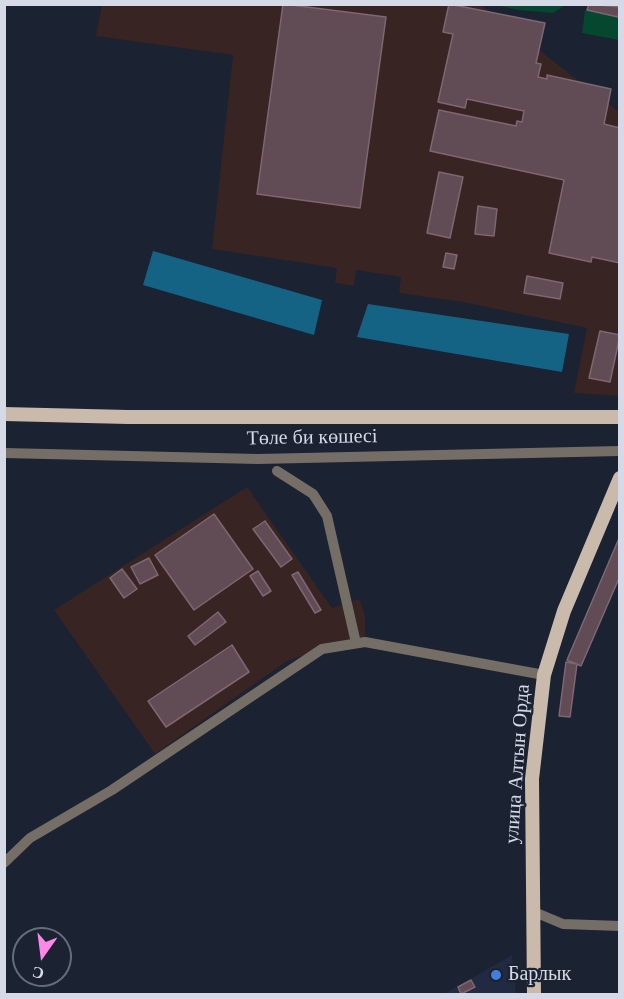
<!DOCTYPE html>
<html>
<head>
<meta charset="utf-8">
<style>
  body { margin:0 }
  #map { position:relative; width:624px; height:999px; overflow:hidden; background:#1b2232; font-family:"Times New Roman",serif }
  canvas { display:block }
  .frame { position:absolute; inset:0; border:6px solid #d5dae6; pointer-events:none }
  .north { position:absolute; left:12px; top:927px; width:60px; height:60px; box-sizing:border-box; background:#1b2232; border:2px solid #656c7a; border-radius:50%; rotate:194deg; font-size:16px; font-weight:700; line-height:24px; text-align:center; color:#d5dae6 }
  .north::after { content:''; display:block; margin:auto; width:21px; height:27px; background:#fb87e6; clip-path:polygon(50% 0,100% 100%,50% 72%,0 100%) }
</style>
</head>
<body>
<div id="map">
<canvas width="624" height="999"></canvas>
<div class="frame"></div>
<div class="north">С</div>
</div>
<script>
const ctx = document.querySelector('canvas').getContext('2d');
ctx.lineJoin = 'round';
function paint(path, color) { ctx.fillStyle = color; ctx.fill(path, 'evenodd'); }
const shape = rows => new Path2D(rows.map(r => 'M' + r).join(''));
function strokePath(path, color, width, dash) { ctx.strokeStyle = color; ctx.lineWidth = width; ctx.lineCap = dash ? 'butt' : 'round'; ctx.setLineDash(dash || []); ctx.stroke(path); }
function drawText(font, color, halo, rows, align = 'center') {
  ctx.font = font + ' "Times New Roman",serif'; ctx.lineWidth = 4.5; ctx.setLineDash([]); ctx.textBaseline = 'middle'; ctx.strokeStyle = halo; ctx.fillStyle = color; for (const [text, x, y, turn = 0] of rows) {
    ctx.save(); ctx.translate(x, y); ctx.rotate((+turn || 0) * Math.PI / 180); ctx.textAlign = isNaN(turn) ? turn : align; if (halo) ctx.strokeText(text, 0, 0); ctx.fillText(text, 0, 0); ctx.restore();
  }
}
const built = shape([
  [512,955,516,994,444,994]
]);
const industrial = shape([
  [102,5,481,5,619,112,619,396,574,393,587,328,463,302,399,293,401,277,356,270,354,286,335,283,337,268,212,249,233,55,96,36],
  [247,487,332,608,359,599,365,616,365,642,322,649,287,661,155,754,54,610]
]);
const green = shape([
  [496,5,565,4,565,5,553,13,519,10],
  [585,10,619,17,619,40,582,33]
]);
const water = shape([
  [153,251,322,300,314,335,143,285],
  [368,304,569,334,562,372,357,337]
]);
const building = shape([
  [283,4,386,17,360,208,257,194,283,4],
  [449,4,545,23,536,63,541,64,538,77,547,79,547,75,611,89,604,124,620,128,620,263,592,257,591,262,549,253,564,180,430,151,439,110,516,126,517,121,522,122,524,111,467,99,465,108,438,102,453,34,443,32,449,4],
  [589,4,620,7,618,17,587,10,589,4],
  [439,172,463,177,450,238,427,233,439,172],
  [478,206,497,209,494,236,475,234,478,206],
  [446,253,457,255,454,269,443,267,446,253],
  [527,276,563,283,560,299,524,293,527,276],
  [600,331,620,335,610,382,589,378,600,331],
  [214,514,253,569,194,610,155,555,214,514],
  [265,521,292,559,281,567,253,529,265,521],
  [620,536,620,576,581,666,567,660,620,536],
  [149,558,158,575,140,584,131,567,149,558],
  [122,569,137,589,124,598,110,578,122,569],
  [258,571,271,591,263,596,250,576,258,571],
  [298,572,321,610,315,613,292,575,298,572],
  [218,612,226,622,195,645,188,636,218,612],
  [232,645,249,672,166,727,148,701,232,645],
  [566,662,577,664,570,717,559,716,566,662],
  [471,980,475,987,461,994,458,987,471,980]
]);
const minor = shape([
  [4,453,258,459,620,451],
  [277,471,313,494,327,516,356,643],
  [4,863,30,838,112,790,322,649,365,642,544,675],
  [532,911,563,924,620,926]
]);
const major = shape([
  [4,414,128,417,620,417],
  [534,994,532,779,544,675,564,611,620,478]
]);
const markers = [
  [496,975,6,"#3f7fe0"]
];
const streetNames = [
  ["Төле би көшесі",312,438,-1],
  ["улица Алтын Орда",518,764,-86]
];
const poiNames = [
  ["Барлык",508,975]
];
paint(built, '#212a40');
paint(industrial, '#372423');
paint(green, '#04482f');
paint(water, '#146385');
paint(building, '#614b55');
strokePath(building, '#7e6771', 1.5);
strokePath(minor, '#756e66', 10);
strokePath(major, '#c9baab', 14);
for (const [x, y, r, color] of markers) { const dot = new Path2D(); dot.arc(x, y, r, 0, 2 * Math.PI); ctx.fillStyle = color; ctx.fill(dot); strokePath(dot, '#1b2232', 2); }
drawText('20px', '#d5dae6', '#1b2232', streetNames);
drawText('20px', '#d5dae6', '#1b2232', poiNames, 'left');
</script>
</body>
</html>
